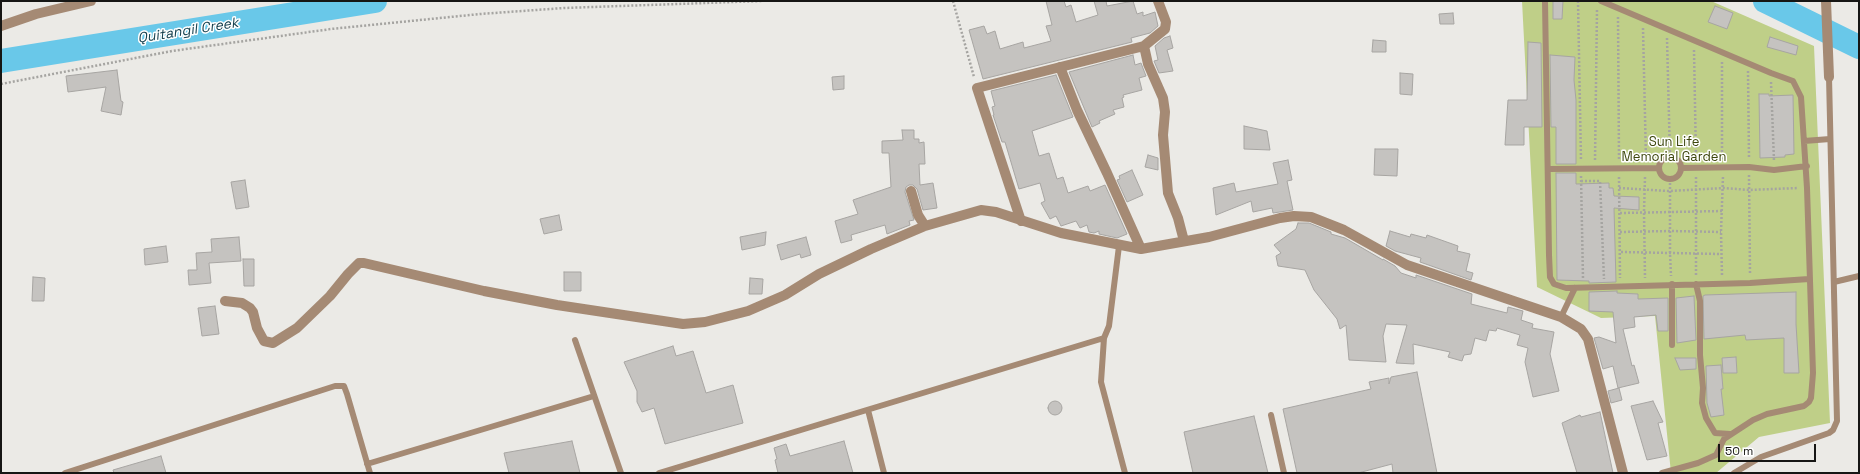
<!DOCTYPE html>
<html>
<head>
<meta charset="utf-8">
<style>
  body { margin:0 }
  #map { position:relative; width:1860px; height:474px; overflow:hidden; background:#ebeae6; font-family:"Space Grotesk",sans-serif }
  canvas { display:block }
  .frame { position:absolute; inset:0; border:2px solid #161614; pointer-events:none }
  .scale { position:absolute; left:1718px; top:444px; width:98px; height:18px; box-sizing:border-box; border:2px solid #161614; border-top:0; padding-left:5px; font-size:12px; line-height:14px; white-space:nowrap; color:#161614; -webkit-text-stroke:3px #fff; paint-order:stroke }
</style>
</head>
<body>
<div id="map">
<canvas width="1860" height="474"></canvas>
<div class="frame"></div>
<div class="scale">50 m</div>
</div>
<script>
const ctx = document.querySelector('canvas').getContext('2d');
ctx.lineJoin = 'round';
function paint(path, color) { ctx.fillStyle = color; ctx.fill(path, 'evenodd'); }
const shape = rows => new Path2D(rows.map(r => 'M' + r).join(''));
function strokePath(path, color, width, dash) { ctx.strokeStyle = color; ctx.lineWidth = width; ctx.lineCap = dash ? 'butt' : 'round'; ctx.setLineDash(dash || []); ctx.stroke(path); }
function drawText(font, color, halo, rows, align = 'center') {
  ctx.font = font + ' "Space Grotesk",sans-serif'; ctx.lineWidth = 3; ctx.setLineDash([]); ctx.textBaseline = 'middle'; ctx.strokeStyle = halo; ctx.fillStyle = color; for (const [text, x, y, turn = 0] of rows) {
    ctx.save(); ctx.translate(x, y); ctx.rotate((+turn || 0) * Math.PI / 180); ctx.textAlign = isNaN(turn) ? turn : align; if (halo) ctx.strokeText(text, 0, 0); ctx.fillText(text, 0, 0); ctx.restore();
  }
}
const green = shape([
  [1522,1,1711,1,1814,46,1830,423,1759,437,1716,473,1671,473,1655,316,1601,318,1537,287]
]);
const river = shape([
  [1765,1,1859,47],
  [1,61,375,1]
]);
const building = shape([
  [1046,1,1064,1,1066,7,1071,5,1076,22,1098,15,1094,1,1106,1,1107,6,1133,1,1137,14,1143,12,1143,16,1155,12,1158,26,1150,33,1131,38,1132,42,983,79,969,30,984,26,987,34,995,31,1000,49,1023,42,1024,48,1051,41,1046,26,1052,25,1046,1],
  [1553,1,1563,1,1562,19,1553,19,1553,1],
  [1715,6,1733,13,1727,29,1708,22,1715,6],
  [1453,13,1454,24,1440,24,1439,14,1453,13],
  [1170,36,1173,48,1167,50,1173,71,1159,73,1154,61,1158,60,1155,46,1164,38,1170,36],
  [1770,37,1798,46,1796,55,1767,47,1770,37],
  [1373,40,1386,41,1386,52,1372,52,1373,40],
  [1528,42,1541,43,1542,127,1524,127,1524,145,1505,145,1508,100,1527,100,1528,42],
  [1133,55,1135,65,1141,63,1146,76,1139,78,1142,90,1123,95,1124,97,1122,98,1124,107,1113,110,1115,114,1099,121,1100,123,1092,127,1069,72,1133,55],
  [1550,55,1575,57,1574,80,1576,100,1576,164,1556,164,1556,127,1551,127,1550,55],
  [117,70,121,101,123,102,121,115,101,111,106,87,68,92,66,76,117,70],
  [1400,73,1413,74,1412,95,1400,94,1400,73],
  [1056,75,1073,117,1032,131,1039,156,1049,153,1057,179,1063,177,1068,193,1088,186,1090,191,1105,185,1127,234,1117,238,1099,234,1099,231,1094,233,1089,232,1087,225,1080,228,1076,221,1061,226,1056,216,1050,219,1041,203,1045,201,1040,183,1019,189,1005,142,1002,142,993,115,994,115,992,107,995,106,991,91,1056,75],
  [844,76,844,89,833,90,832,77,844,76],
  [1759,94,1769,94,1769,96,1793,95,1794,154,1785,155,1785,157,1760,158,1759,94],
  [1244,126,1267,131,1270,150,1244,149,1244,126],
  [902,130,914,130,914,139,919,139,919,143,924,142,925,164,919,164,920,185,933,183,937,208,923,210,917,189,913,185,909,185,906,187,905,192,914,220,909,221,910,225,887,234,885,225,851,235,852,240,841,243,835,221,858,214,853,200,891,187,889,153,882,153,882,141,903,140,902,130],
  [1375,149,1398,149,1397,176,1374,175,1375,149],
  [1148,155,1158,158,1158,170,1145,167,1148,155],
  [1288,160,1292,180,1287,181,1293,210,1273,213,1272,208,1253,212,1251,201,1216,215,1213,188,1234,183,1236,192,1278,184,1273,163,1288,160],
  [1132,170,1143,195,1127,202,1117,180,1120,179,1119,176,1132,170],
  [1556,173,1576,173,1576,184,1609,183,1609,188,1613,188,1614,196,1639,197,1639,210,1614,208,1616,282,1589,283,1589,281,1557,280,1556,173],
  [245,180,249,207,236,209,231,182,245,180],
  [559,215,562,230,544,234,540,219,559,215],
  [1298,223,1309,223,1331,232,1331,234,1345,238,1383,260,1383,259,1395,266,1401,273,1416,278,1416,275,1472,294,1471,304,1507,313,1508,307,1523,311,1521,320,1533,324,1532,328,1554,332,1550,354,1559,391,1533,397,1525,362,1528,348,1517,345,1520,335,1497,328,1496,331,1489,330,1486,341,1475,338,1471,354,1464,355,1462,361,1448,357,1450,352,1413,344,1414,364,1396,363,1407,325,1386,324,1383,336,1386,362,1349,360,1346,325,1340,329,1337,319,1314,290,1305,270,1278,266,1276,256,1281,253,1274,245,1296,229,1298,223],
  [1390,231,1410,237,1411,234,1426,238,1427,235,1458,246,1457,251,1470,254,1466,271,1473,273,1471,280,1420,262,1421,258,1395,251,1386,246,1390,231],
  [766,232,765,245,742,250,740,237,766,232],
  [239,237,241,261,209,263,211,283,189,285,188,270,197,270,196,253,212,252,211,239,239,237],
  [806,237,811,255,801,258,800,254,781,260,777,245,806,237],
  [166,246,168,262,145,265,144,249,166,246],
  [243,259,254,259,254,286,244,286,243,259],
  [564,272,581,272,581,291,564,291,564,272],
  [33,277,45,278,44,301,32,301,33,277],
  [750,278,763,279,762,294,749,294,750,278],
  [1617,291,1617,293,1638,294,1638,299,1668,298,1668,331,1658,331,1656,315,1634,317,1635,327,1623,329,1632,366,1634,365,1639,383,1618,388,1613,366,1603,369,1594,338,1599,337,1616,343,1613,312,1589,311,1589,292,1617,291],
  [1796,292,1796,324,1799,373,1784,373,1784,338,1746,340,1745,335,1704,339,1703,296,1705,295,1796,292],
  [1694,296,1696,340,1677,343,1676,298,1694,296],
  [215,306,219,334,202,336,198,308,215,306],
  [673,346,676,356,693,351,706,393,733,385,743,423,665,444,654,408,642,412,637,402,637,391,624,362,673,346],
  [1736,357,1737,373,1723,373,1722,358,1736,357],
  [1675,358,1696,358,1696,369,1680,370,1675,358],
  [1721,365,1723,389,1721,389,1724,415,1711,417,1707,403,1706,366,1721,365],
  [1417,372,1437,473,1393,473,1392,464,1358,473,1297,473,1283,409,1371,389,1369,382,1389,378,1389,384,1391,377,1417,372],
  [1619,388,1622,400,1611,403,1608,391,1619,388],
  [1653,401,1663,422,1658,423,1667,456,1647,460,1631,406,1653,401],
  '1048 408a7 7 0 1 1 14 0a7 7 0 1 1-14 0Z',
  [1600,412,1613,473,1577,473,1562,423,1580,415,1581,417,1600,412],
  [1254,416,1268,473,1193,473,1184,432,1254,416],
  [572,441,580,473,509,473,504,453,572,441],
  [844,441,853,473,778,473,775,460,777,459,774,448,786,444,790,456,844,441],
  [161,456,166,473,114,473,113,470,161,456]
]);
const path = shape([
  [953,1,974,77],
  [1578,1,1581,161],
  [1618,17,1619,160],
  [1643,28,1646,160],
  [1667,38,1670,157],
  [1694,50,1696,159],
  [1722,62,1722,159],
  [1748,71,1749,158],
  [1771,82,1774,161],
  [1,84,172,51,331,29,480,14,564,8,762,1],
  [1595,160,1597,9],
  [1749,175,1750,274],
  [1581,176,1583,279],
  [1619,177,1620,278],
  [1645,177,1644,212,1645,278],
  [1670,179,1670,253,1671,276],
  [1581,181,1600,181,1604,279],
  [1619,188,1669,191,1724,188,1749,190,1798,188],
  [1620,213,1723,211],
  [1620,232,1671,231,1721,232],
  [1621,252,1721,254],
  [1696,275,1696,176],
  [1722,275,1721,232,1723,176]
]);
const service = shape([
  [1545,1,1549,255,1550,277,1554,284,1566,288,1750,283,1809,279],
  [1601,1,1771,73,1793,81,1801,97,1807,188,1813,373,1811,398,1809,402,1804,406,1767,414,1753,420,1724,439,1716,455,1698,463,1662,473],
  [1804,141,1830,139],
  '1659 168a11 11 0 1 1 22 0a11 11 0 1 1-22 0Z',
  [1681,168,1749,167,1774,170,1807,166],
  [1549,169,1659,168],
  [1834,282,1859,276],
  [1672,284,1672,345],
  [1696,284,1700,301,1700,355,1703,388,1702,403,1706,418,1715,433,1730,434],
  [1561,317,1575,288],
  [1104,338,1101,382,1125,473],
  [575,340,621,473],
  [868,410,884,473],
  [1271,415,1284,473],
  [367,464,594,396],
  [65,473,335,386,344,386,347,394,370,473],
  [659,473,1104,338,1109,326,1119,246],
  [1734,473,1761,457,1829,433,1833,430,1837,421,1829,77]
]);
const minor = shape([
  [1826,1,1829,77],
  [1,26,36,14,91,1],
  [1144,46,1165,29,1166,22,1158,1],
  [1060,67,1077,110,1107,173,1141,249],
  [911,191,918,215,925,226],
  [1021,221,977,88,1144,46,1148,64,1163,98,1165,112,1163,135,1168,193,1178,218,1184,241],
  [225,301,242,303,250,308,253,312,257,328,264,341,273,343,297,328,330,296,348,274,359,263,364,263,484,291,557,305,683,324,705,322,748,311,785,295,819,274,871,249,925,226,981,210,996,212,1061,233,1141,249,1209,237,1280,218,1294,216,1311,217,1344,230,1407,265,1561,317,1581,329,1588,339,1623,473]
]);
const parkNames = [
  ["Sun Life",1674,142],
  ["Memorial Garden",1674,157]
];
const waterNames = [
  ["Quitangil Creek",188,31,-9]
];
paint(green, '#bfcf88');
strokePath(river, '#69c8e9', 24);
paint(building, '#c5c3c0');
strokePath(building, '#a7a5a2', 1);
strokePath(path, '#a5a4a1', 2.5, [2, 2]);
strokePath(service, '#a58a74', 6);
strokePath(minor, '#a58a74', 10);
drawText('13px', '#3d470d', '#fff', parkNames);
drawText('italic 14px', '#16414f', '#fff', waterNames);
</script>
</body>
</html>
